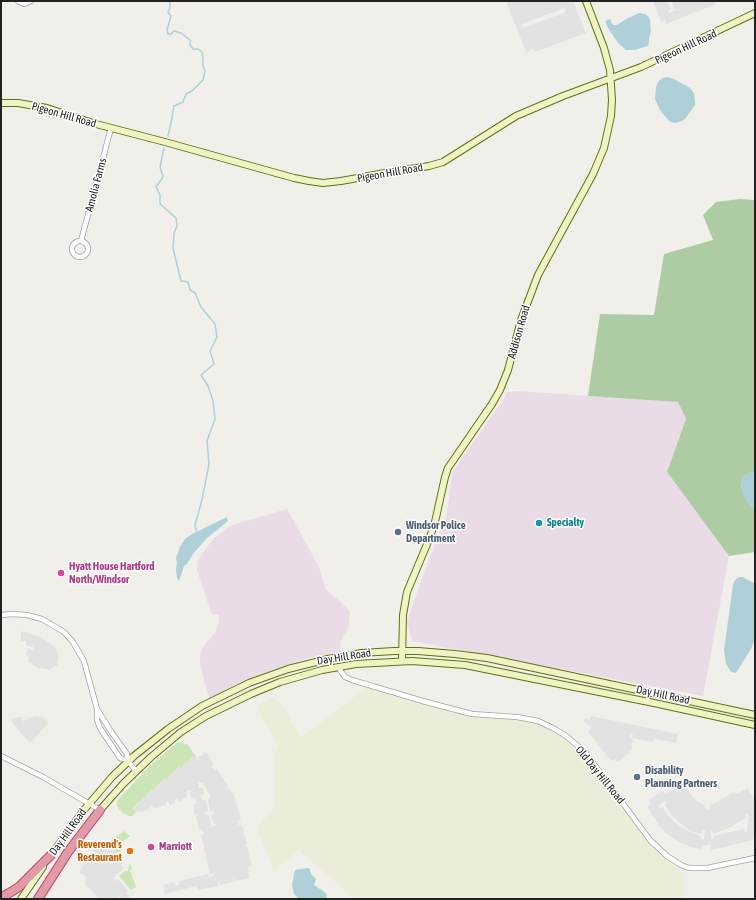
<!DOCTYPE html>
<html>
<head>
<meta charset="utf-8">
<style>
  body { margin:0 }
  #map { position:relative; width:756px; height:900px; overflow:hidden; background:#f1efea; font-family:"Asap Condensed",sans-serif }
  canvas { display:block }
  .frame { position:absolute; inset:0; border:2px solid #222; pointer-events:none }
</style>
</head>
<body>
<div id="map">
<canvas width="756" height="900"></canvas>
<div class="frame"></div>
</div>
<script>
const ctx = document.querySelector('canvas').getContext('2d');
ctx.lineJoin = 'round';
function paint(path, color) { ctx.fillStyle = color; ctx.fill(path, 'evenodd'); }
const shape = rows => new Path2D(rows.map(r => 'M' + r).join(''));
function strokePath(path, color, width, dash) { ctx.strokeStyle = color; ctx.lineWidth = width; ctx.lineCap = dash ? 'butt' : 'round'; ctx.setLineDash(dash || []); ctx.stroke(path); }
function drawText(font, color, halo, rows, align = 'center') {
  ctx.font = font + ' "Asap Condensed",sans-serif'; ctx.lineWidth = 3; ctx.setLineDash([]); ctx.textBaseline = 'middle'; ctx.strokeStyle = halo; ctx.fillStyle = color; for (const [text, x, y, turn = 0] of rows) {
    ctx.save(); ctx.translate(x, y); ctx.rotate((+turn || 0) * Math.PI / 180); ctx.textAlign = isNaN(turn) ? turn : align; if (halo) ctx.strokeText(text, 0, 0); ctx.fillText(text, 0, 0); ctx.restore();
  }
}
const industrial = shape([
  [518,391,678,402,686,419,667,472,729,556,703,696,412,641,407,622,423,575,447,514,452,473,508,392],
  [287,509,319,567,325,588,350,611,349,626,340,642,341,653,311,657,277,668,236,684,210,699,206,688,200,663,200,655,204,646,215,633,219,622,219,614,212,615,197,570,198,560,213,539,232,525]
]);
const farmland = shape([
  [367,687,472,715,538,722,576,747,651,842,683,874,683,899,355,899,299,850,274,871,257,828,275,806,273,754,279,747,262,718,258,710,260,705,265,701,272,699,277,700,285,710,298,733,302,737]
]);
const grass = shape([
  [181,742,188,745,195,755,196,759,195,760,193,757,182,770,179,767,168,777,169,780,168,781,166,778,154,789,155,792,154,792,152,790,141,801,143,804,139,802,133,808,136,812,132,816,129,816,122,813,117,806,117,802,120,797,153,763,177,743],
  [124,831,130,836,121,843,120,851,114,856,113,854,116,852,108,848,106,845],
  [129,864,130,864,132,869,130,870,136,887,131,890,119,876,125,871,128,871]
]);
const forest = shape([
  [740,199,755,200,755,472,750,473,743,477,741,487,755,510,755,552,729,556,667,472,686,419,678,402,588,396,600,314,654,315,664,254,713,240,703,215,716,202]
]);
const parking = shape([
  [506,1,573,1,586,33,535,52,534,49,526,52],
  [564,8,566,12,523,28,522,24],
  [653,1,668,1,671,10,668,11,669,13,678,9,674,9,671,1,715,1,716,4,666,24,665,20,661,21],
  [21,631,41,637,55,647,59,656,57,666,54,666,50,670,42,668,39,669,28,661,29,657,26,655,28,648,33,650,35,645,33,644,32,647,26,645,26,641,21,641],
  [38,716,39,718,42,716,49,723,30,743,18,730,11,720,13,718,22,717,23,722,30,717],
  [591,716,678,734,676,743,655,739,653,742,632,738,633,734,631,734,630,738,633,739,631,750,627,750,629,753,617,762,615,759,611,761,588,732,592,728,583,721,586,718,590,720],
  [206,752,214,764,212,767,214,771,217,769,228,786,224,789,229,788,236,800,232,803,236,802,241,820,237,821,238,825,242,825,247,844,243,846,247,846,252,866,248,867,249,878,235,881,233,877,233,882,220,885,218,881,218,886,198,890,196,886,165,894,163,885,175,882,175,885,178,885,179,884,179,881,208,874,209,877,214,875,214,873,210,874,206,857,210,855,206,856,201,835,204,834,203,829,199,829,196,816,199,814,195,815,193,805,197,803,195,797,191,798,190,792,193,790,189,790,186,792,187,796,179,802,177,798,175,799,175,803,170,805,168,801,166,802,166,805,154,808,153,805,147,811,136,812,133,809,140,802,143,804,141,801,152,790,154,792,155,792,153,789,165,778,168,781,169,780,167,777,180,767,182,770,183,768,182,766,193,757,196,760,197,758],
  [199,782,203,783,211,797,208,799,210,811,214,811,215,814,211,815,214,824,217,823,217,825,208,827,211,825,209,815,205,815,205,812,208,811,206,800,202,800,200,796,204,794,203,788,198,788],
  [685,785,691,795,698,802,705,805,705,808,708,809,710,809,710,805,717,802,734,792,737,794,747,788,755,801,754,808,755,810,755,836,753,837,753,840,711,850,711,845,703,846,702,849,691,847,679,842,670,836,661,828,647,807,651,804,649,800,663,791,666,794,671,790],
  [665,801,667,802,665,805,669,812,682,825,691,831,701,834,702,830,705,831,704,839,701,839,700,836,692,833,682,828,673,821,662,807,659,808,659,806],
  [747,813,749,816,747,833,745,832,744,829,713,836,713,839,711,839,711,830,712,830,713,834,729,828,746,818,745,815],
  [103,840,107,848,111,846,116,852,113,855,117,859,120,857,124,862,121,865,124,868,113,878,115,881,118,879,128,891,126,894,130,896,127,899,119,899,121,897,120,896,116,899,99,899,84,882,87,878,79,872,94,848]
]);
const water = shape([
  [639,13,645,14,648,16,650,20,651,32,649,38,649,43,648,46,634,50,626,50,618,43,608,28,605,21,610,19,613,25,617,25,628,18],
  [668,77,674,79,690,88,694,93,695,103,695,105,685,119,680,122,674,123,669,121,660,110,655,99,656,87,658,82,662,78],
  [755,472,755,510,750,505,744,497,741,487,743,477,746,474],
  [227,517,228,521,206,539,193,554,187,564,184,566,179,581,177,578,176,570,177,562,176,558,180,547,185,539,192,534],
  [739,577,743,577,755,584,755,639,751,649,736,673,731,672,726,664,724,650,733,585,735,580],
  [307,868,310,869,310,871,311,874,316,879,314,885,326,893,327,897,325,899,299,899,294,894,292,885,295,870]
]);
const stream = shape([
  [168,136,172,118,174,106,183,102,186,94,192,91,203,80,205,71,203,66,203,57,202,52,198,49,193,49,190,45,190,40,181,33,174,31,171,34,168,34,167,30,171,16,168,12,170,8,170,1],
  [164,148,160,167,163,177,156,187,160,195,160,204,176,218,177,226,174,233,173,248,181,281,188,282,190,290,195,293,201,307,215,324,217,337,210,351,214,364,201,375,208,386,213,401,215,419,207,441,209,464,202,500,195,525,197,533]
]);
const street = shape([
  [18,1,24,4,31,1],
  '72 249a8 8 0 1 1 16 0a8 8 0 1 1-16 0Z',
  [81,241,111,128],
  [1,615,13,614,27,615,42,619,64,632,73,642,84,661,97,709,97,720,100,728,120,758,128,761,136,771],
  [338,667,345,677,352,680,426,702,472,714,517,717,538,721,553,728,566,736,585,752,650,840,667,856,681,865,689,868,707,868,755,858],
  [97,709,110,730,127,754,128,761],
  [1,756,43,777,100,810]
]);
const secondary = shape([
  [1,103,18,103,47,108,96,124,165,142,294,178,309,181,323,183,341,181,385,173,429,166,443,162,516,116,563,96,641,67,755,13],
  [402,661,403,615,407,592,430,537,435,522,445,477,448,468,492,404,500,390,508,370,521,320,538,275,593,174,604,148,611,116,612,100,610,70,604,48,586,1],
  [100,810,123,784,151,757,181,732,206,716,251,694,280,682,322,670,356,664,412,661,465,665,654,703,755,725],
  [49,858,83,811,112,777,134,756,168,729,202,706,249,683,288,669,328,659,361,653,394,651,418,651,455,654,487,658,755,715],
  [21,899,43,867]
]);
const highway = shape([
  [1,898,19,887,51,855],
  [38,899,68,852,100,810]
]);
const markers = [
  [539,523,4,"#0f9aa8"],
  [398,532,4,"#5c6f8a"],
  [61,573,4,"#d1479c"],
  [637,777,4,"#5c6f8a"],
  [151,847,4,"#d1479c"],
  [130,851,4,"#e8710a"]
];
const streetNames = [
  ["Pigeon Hill Road",686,47,-25],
  ["Pigeon Hill Road",64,115,16],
  ["Pigeon Hill Road",390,173,-10],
  ["Amolia Farms",96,185,-75],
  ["Addison Road",519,332,-74],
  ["Day Hill Road",344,657,-9],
  ["Day Hill Road",663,695,12],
  ["Old Day Hill Road",600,775,51],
  ["Day Hill Road",68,832,-54]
];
const cultureNames = [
  ["Specialty",547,523]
];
const serviceNames = [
  ["Windsor Police",406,526],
  ["Department",406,539],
  ["Disability",645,771],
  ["Planning Partners",645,784]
];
const hotelNames = [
  ["Hyatt House Hartford",69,567],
  ["North/Windsor",69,580],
  ["Marriott",159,847]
];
const foodNames = [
  ["Reverend's",122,845],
  ["Restaurant",122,858]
];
paint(industrial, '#e9dce7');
paint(farmland, '#ebedd8');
paint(grass, '#cce5b6');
paint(forest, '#aecca3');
paint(parking, '#e2e2e2');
paint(water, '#afcfd9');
strokePath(stream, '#afcfd9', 1.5);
strokePath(street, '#a3a3a3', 6);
strokePath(secondary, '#647011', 8);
strokePath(highway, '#ca3c69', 10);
strokePath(street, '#fff', 4.5);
strokePath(secondary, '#f0f4c5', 6);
strokePath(highway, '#df9ba6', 8);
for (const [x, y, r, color] of markers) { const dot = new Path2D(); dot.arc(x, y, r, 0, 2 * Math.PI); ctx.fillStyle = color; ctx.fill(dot); strokePath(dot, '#fff', 1.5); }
drawText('11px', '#222', '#fff', streetNames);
drawText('bold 11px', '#0d838f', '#fff', cultureNames, 'left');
drawText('bold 11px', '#4e5e75', '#fff', serviceNames, 'left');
drawText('bold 11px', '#b23c85', '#fff', hotelNames, 'left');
drawText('bold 11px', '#c56008', '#fff', foodNames, 'right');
</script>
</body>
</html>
